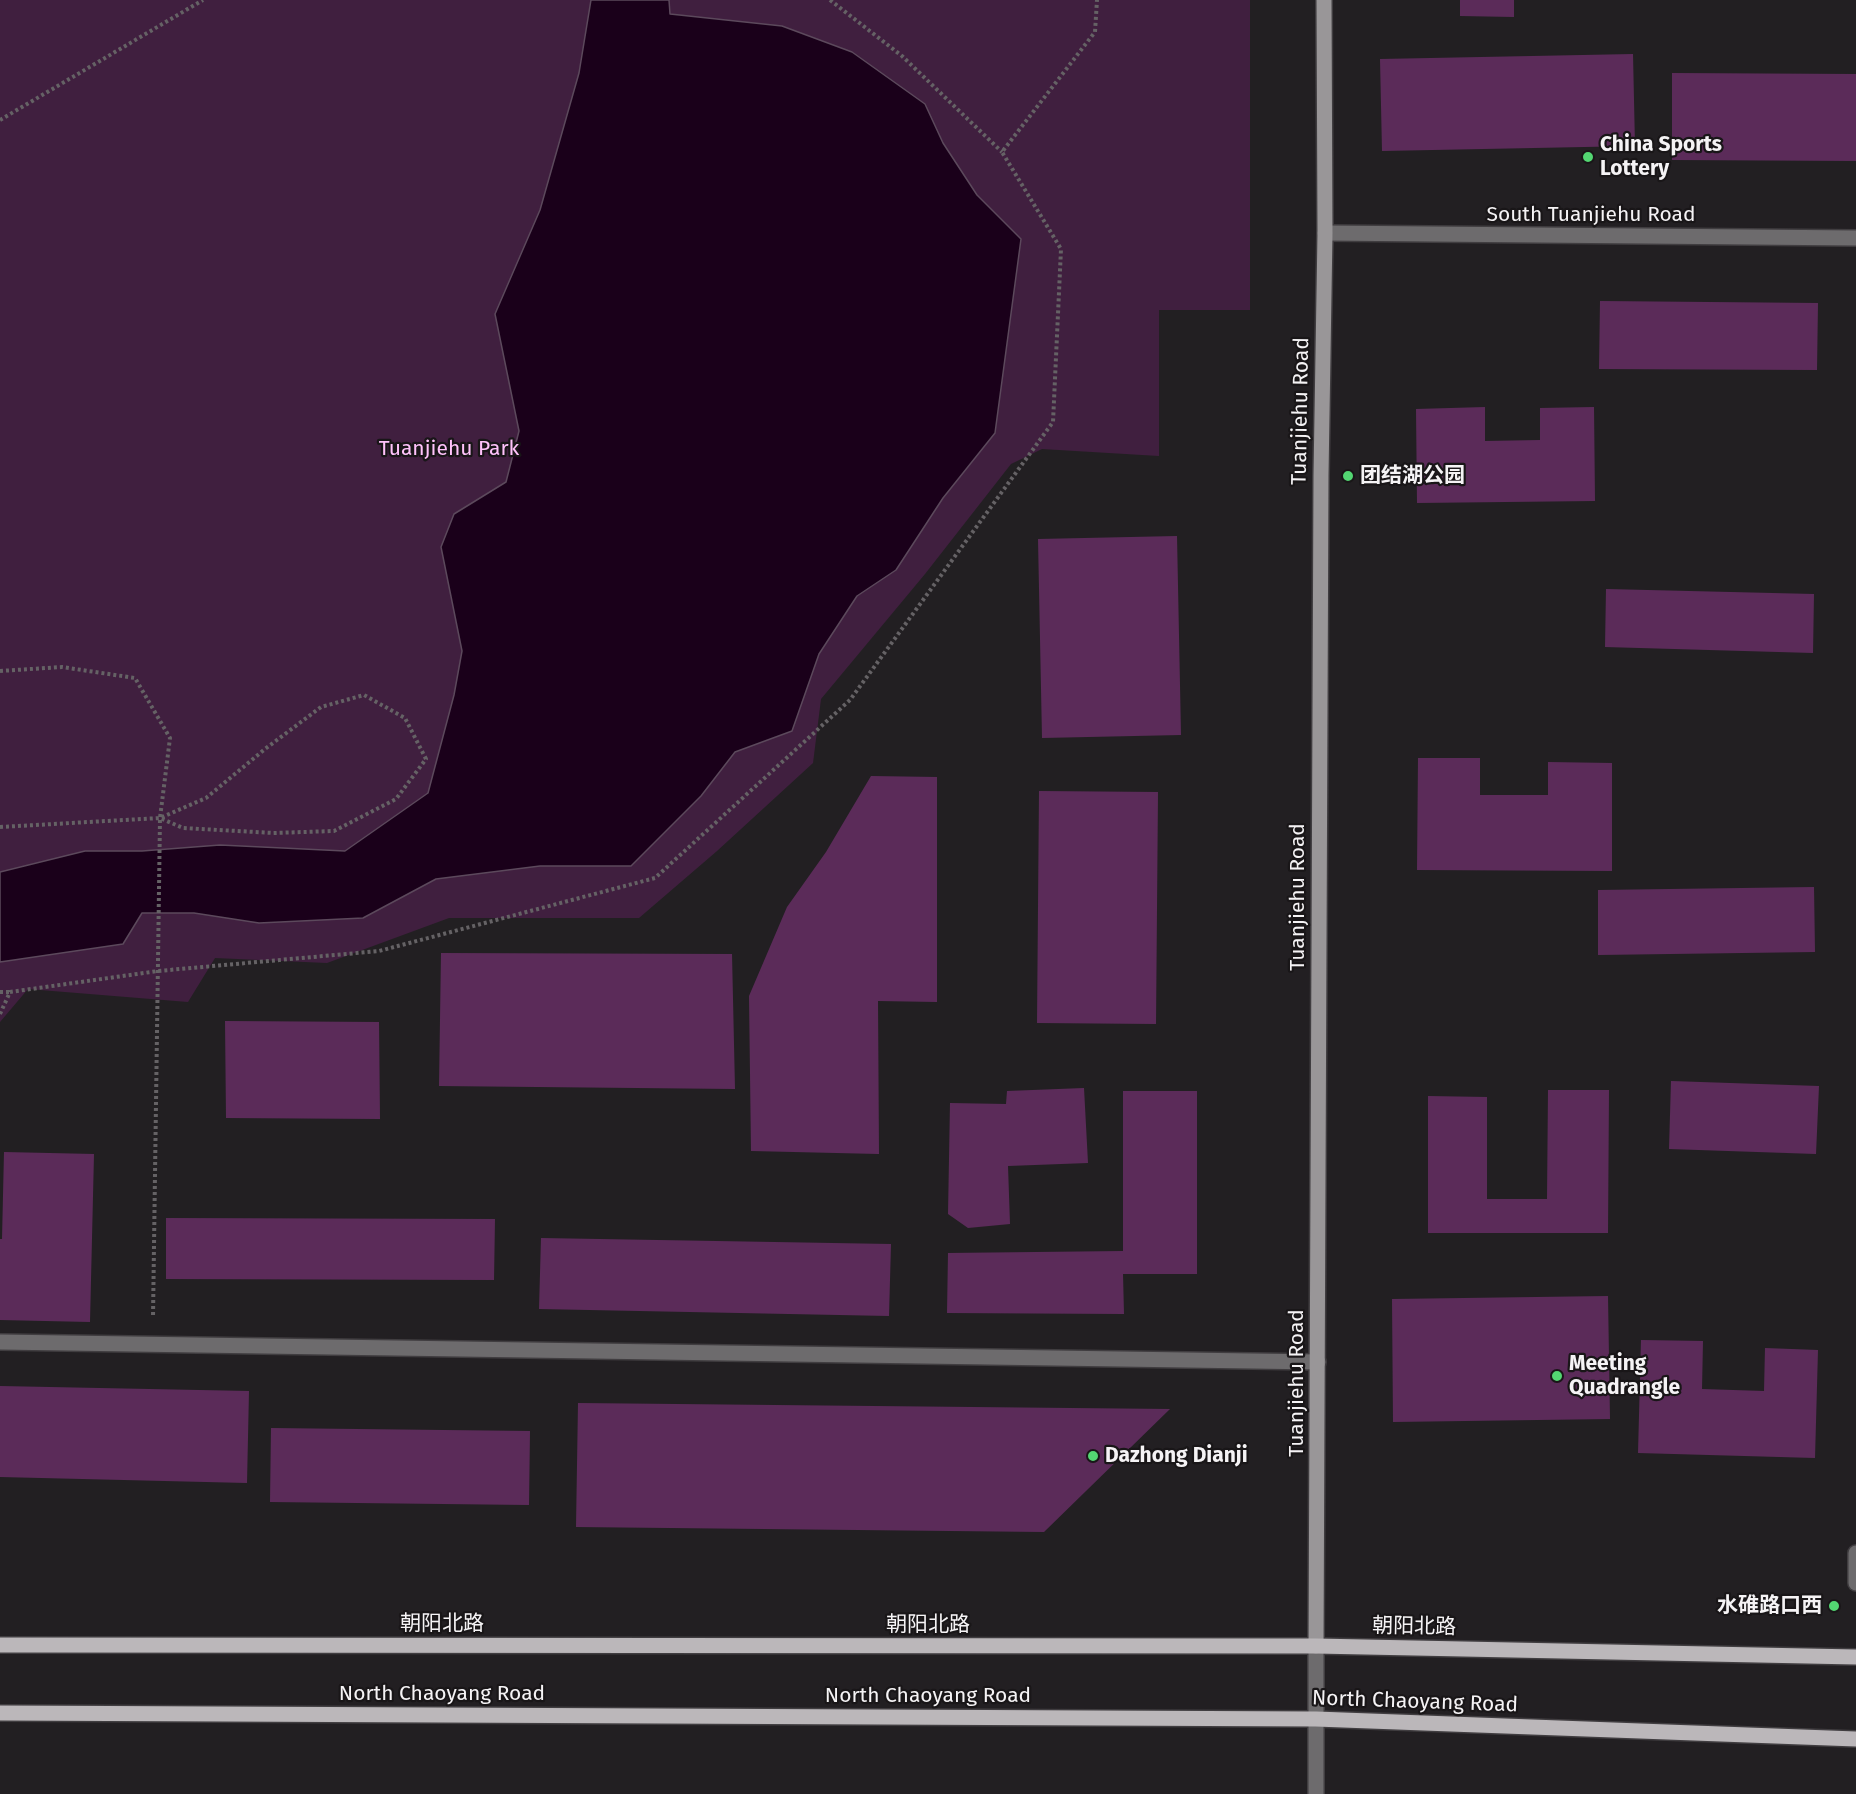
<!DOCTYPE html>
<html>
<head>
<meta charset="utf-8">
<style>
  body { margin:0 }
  canvas { display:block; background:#221f22 }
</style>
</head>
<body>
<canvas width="1856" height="1794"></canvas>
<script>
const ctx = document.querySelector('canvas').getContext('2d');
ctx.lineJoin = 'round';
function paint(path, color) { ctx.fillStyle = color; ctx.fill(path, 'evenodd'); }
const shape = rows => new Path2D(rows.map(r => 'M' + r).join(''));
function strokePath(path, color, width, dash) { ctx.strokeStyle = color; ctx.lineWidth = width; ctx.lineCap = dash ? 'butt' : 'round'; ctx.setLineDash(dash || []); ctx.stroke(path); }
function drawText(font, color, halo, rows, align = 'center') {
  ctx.font = font + ' "Fira Sans","Noto Sans SC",sans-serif'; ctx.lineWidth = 4.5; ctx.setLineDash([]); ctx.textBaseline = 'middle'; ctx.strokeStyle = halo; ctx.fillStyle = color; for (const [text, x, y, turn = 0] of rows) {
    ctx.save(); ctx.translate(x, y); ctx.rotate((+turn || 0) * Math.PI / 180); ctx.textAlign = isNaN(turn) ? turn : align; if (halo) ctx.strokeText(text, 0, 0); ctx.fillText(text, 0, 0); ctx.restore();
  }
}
const green = shape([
  [0,0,1250,0,1250,310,1159,310,1159,456,1042,449,1011,464,925,574,821,699,813,763,717,851,639,918,449,918,327,963,215,958,188,1002,28,989,0,1022]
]);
const water = shape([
  [591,0,669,0,670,14,782,26,852,52,925,104,943,143,977,195,1021,239,995,433,943,498,896,570,857,596,819,654,792,731,735,752,701,796,631,866,540,866,436,879,363,918,259,923,194,913,142,913,123,944,0,962,0,872,85,851,142,851,220,845,345,851,428,793,454,695,462,651,441,547,454,514,506,482,519,431,495,314,540,210,579,73,591,0]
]);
const building = shape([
  [1460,0,1514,0,1514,17,1460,16],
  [1633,54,1635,146,1382,151,1380,59],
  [1672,73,1856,74,1856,161,1672,160],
  [1600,301,1818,303,1817,370,1599,369],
  [1485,407,1485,441,1540,440,1540,408,1594,407,1595,501,1417,503,1416,409],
  [1177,536,1181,735,1042,738,1038,539],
  [1606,589,1814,594,1813,653,1605,647],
  [1418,758,1480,758,1480,795,1548,795,1548,762,1612,763,1612,871,1417,870],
  [871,776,937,777,937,1002,878,1001,879,1154,751,1151,749,996,787,907,826,852],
  [1039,791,1158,792,1156,1024,1037,1023],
  [1814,887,1815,952,1598,955,1598,890],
  [441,953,732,954,735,1089,439,1086],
  [225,1021,379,1022,380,1119,226,1118],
  [1671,1081,1819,1086,1816,1154,1669,1149],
  [1084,1088,1088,1163,1008,1166,1010,1224,968,1228,948,1214,950,1103,1006,1104,1007,1091],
  [1548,1090,1609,1090,1608,1233,1428,1233,1428,1096,1487,1097,1487,1199,1547,1199],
  [1123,1091,1197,1091,1197,1274,1123,1274,1124,1314,947,1313,948,1253,1123,1251],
  [4,1152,94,1154,90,1322,0,1320,0,1239,2,1239],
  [166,1218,495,1219,494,1280,166,1279],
  [541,1238,891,1244,889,1316,539,1309],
  [1608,1296,1610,1419,1393,1422,1392,1299],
  [1641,1340,1703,1341,1702,1389,1764,1391,1765,1348,1818,1350,1815,1458,1638,1453],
  [0,1386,249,1391,247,1483,0,1477],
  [578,1403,1170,1409,1044,1532,576,1527],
  [271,1428,530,1431,529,1505,270,1502]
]);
const path = shape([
  [830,0,902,56,1002,152],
  [0,120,203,0],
  [0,671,62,667,135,678,170,738,160,818,153,1317],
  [0,827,160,818,206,798,265,749,321,707,364,695,405,718,426,759,396,799,334,831,273,833,183,828,160,818],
  [0,992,10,992],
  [0,1014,10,992,158,971,379,951,655,878,850,700,1053,422,1061,249,1002,152,1095,32,1097,0]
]);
const lane = shape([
  [1856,1553,1856,1583]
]);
const street = shape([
  [1325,233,1856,238],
  [0,1342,1318,1362],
  [1316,1646,1316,1794]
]);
const secondary = shape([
  [1316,1646,1321,475,1325,233,1324,0]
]);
const primary = shape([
  [0,1645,1316,1646,1856,1657],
  [0,1713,1316,1719,1856,1739]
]);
const markers = [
  [1588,157,6,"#53d672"],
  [1348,476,6,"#53d672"],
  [1557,1376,6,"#53d672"],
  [1093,1456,6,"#53d672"],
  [1834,1606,6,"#53d672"]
];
const poiNames = [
  ["China Sports",1600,145],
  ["Lottery",1600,169],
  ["团结湖公园",1360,476],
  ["Meeting",1569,1364],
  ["Quadrangle",1569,1388],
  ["Dazhong Dianji",1105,1456],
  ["水碓路口西",1822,1606,"right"]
];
const streetNames = [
  ["South Tuanjiehu Road",1591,215],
  ["Tuanjiehu Road",1301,411,-89],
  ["Tuanjiehu Road",1298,897,-90],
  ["Tuanjiehu Road",1297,1383,-90],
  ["朝阳北路",442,1624],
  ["朝阳北路",928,1625],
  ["朝阳北路",1414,1627,1],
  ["North Chaoyang Road",442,1694],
  ["North Chaoyang Road",928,1696],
  ["North Chaoyang Road",1415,1702,2]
];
const parkNames = [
  ["Tuanjiehu Park",449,449]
];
paint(green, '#401f3f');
paint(water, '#1a001a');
strokePath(water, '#5c495c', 1.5);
paint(building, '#5b2b59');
strokePath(lane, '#403d40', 18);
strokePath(street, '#403d40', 18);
strokePath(secondary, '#403d40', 18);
strokePath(primary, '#403d40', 18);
strokePath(path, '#656265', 4, [3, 3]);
strokePath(lane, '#6d6b6d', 15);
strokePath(street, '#6d6b6d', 15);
strokePath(secondary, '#999698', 15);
strokePath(primary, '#bbb7ba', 15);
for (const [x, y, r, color] of markers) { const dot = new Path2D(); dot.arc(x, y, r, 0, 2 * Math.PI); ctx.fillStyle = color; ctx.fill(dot); strokePath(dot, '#191618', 2); }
drawText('bold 21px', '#f5f3f5', '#191618', poiNames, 'left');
drawText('21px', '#f5f3f5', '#191618', streetNames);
drawText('21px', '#ffc2fb', '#191618', parkNames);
</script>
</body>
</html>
